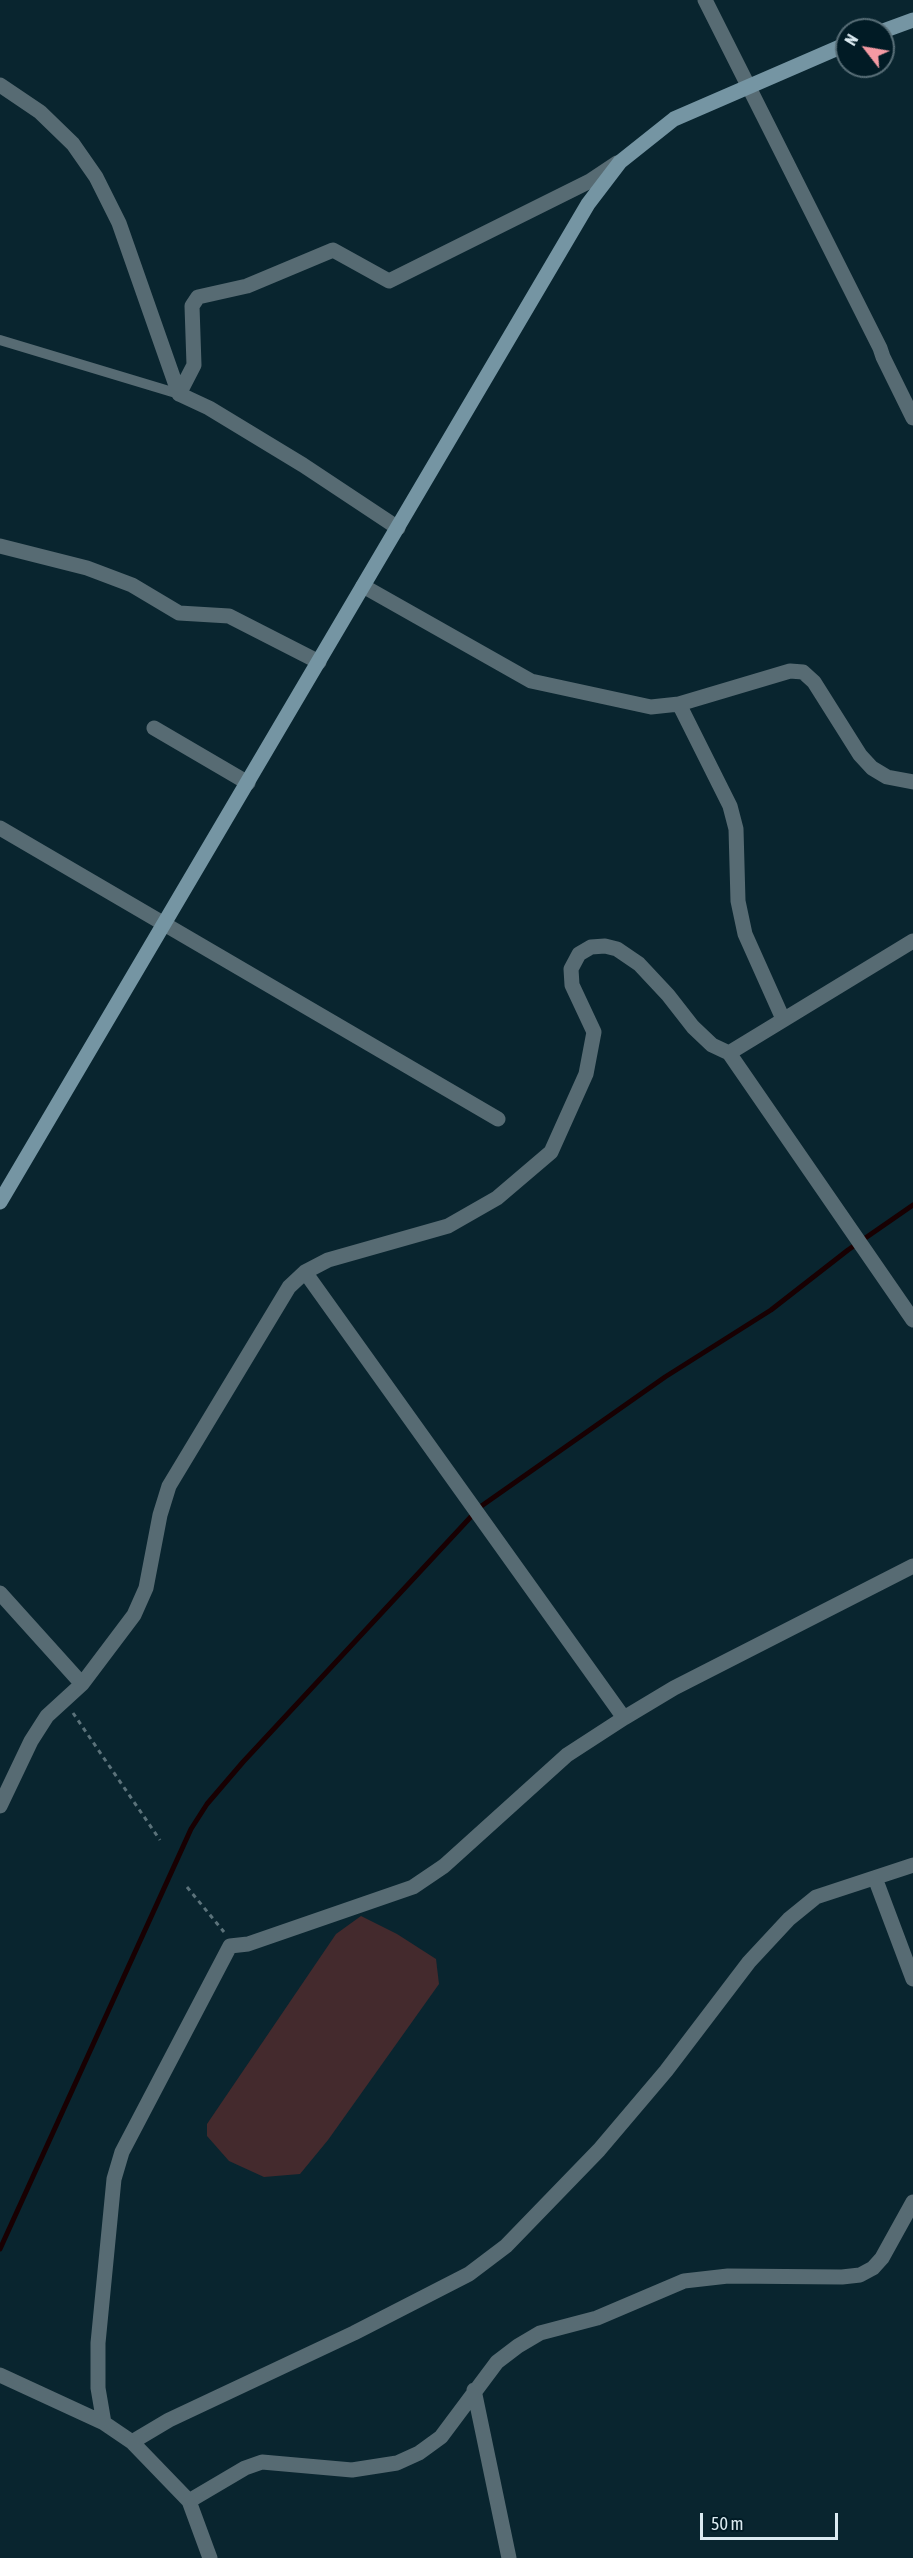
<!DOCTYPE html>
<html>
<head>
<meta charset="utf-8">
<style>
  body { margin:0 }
  #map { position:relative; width:913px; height:2558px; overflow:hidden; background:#09252f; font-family:"Asap Condensed",sans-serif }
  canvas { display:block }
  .north { position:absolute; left:835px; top:18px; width:60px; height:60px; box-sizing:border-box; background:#011b25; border:2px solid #586e77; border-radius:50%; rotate:301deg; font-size:16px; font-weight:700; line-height:24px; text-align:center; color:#dbeaf1 }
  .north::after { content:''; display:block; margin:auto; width:21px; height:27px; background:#f49aa3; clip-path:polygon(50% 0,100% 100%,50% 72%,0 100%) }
  .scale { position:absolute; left:700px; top:2513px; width:138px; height:27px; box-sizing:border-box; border:3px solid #dbeaf1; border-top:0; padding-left:8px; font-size:18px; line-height:21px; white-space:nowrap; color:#dbeaf1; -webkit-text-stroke:4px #011b25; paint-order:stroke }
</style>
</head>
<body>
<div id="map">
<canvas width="913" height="2558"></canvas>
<div class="north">N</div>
<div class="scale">50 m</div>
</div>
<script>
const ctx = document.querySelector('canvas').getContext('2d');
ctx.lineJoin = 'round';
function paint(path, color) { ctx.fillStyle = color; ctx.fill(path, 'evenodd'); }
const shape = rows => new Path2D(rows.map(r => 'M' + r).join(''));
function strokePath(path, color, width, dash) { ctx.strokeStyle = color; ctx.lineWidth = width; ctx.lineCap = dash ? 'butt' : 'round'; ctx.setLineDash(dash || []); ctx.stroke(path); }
const green = shape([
  [361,1916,397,1934,436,1959,439,1984,328,2140,300,2174,264,2177,229,2161,207,2136,207,2124,336,1934]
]);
const stream = shape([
  [0,2249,191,1829,207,1804,243,1762,480,1507,665,1377,771,1310,848,1250,913,1205]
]);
const path = shape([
  [73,1713,160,1840],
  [187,1887,224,1932]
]);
const lane = shape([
  [0,340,179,394]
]);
const street = shape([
  [705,0,880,348,883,357,913,418],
  [0,85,40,112,73,144,96,177,119,223,179,394],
  [179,394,194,365,192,306,198,297,247,286,333,250,389,281,590,181,617,163],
  [179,394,209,408,303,465,398,528],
  [0,546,87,568,132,585,179,613,229,616,319,662],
  [363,586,531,681,651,707,679,704,790,671,803,672,814,682,860,755,872,768,887,777,913,782],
  [679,704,730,806,736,829,738,901,745,934,783,1019],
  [154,728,248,783],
  [0,828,498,1119],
  [729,1053,913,941],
  [305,1272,624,1718],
  [0,1593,82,1684],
  [0,1806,31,1741,47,1716,82,1684,134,1615,146,1588,160,1515,169,1486,289,1287,305,1272,328,1260,448,1226,497,1198,551,1152,586,1074,594,1032,572,985,571,969,579,954,591,947,605,946,617,949,639,964,668,995,693,1027,712,1045,729,1053,913,1320],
  [875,1878,913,1979],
  [0,2375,104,2423,132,2442,189,2501,210,2558],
  [474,2390,509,2558],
  [104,2423,98,2388,98,2343,114,2179,122,2152,230,1946,248,1944,413,1887,444,1866,567,1755,624,1718,674,1688,913,1566],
  [132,2442,169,2420,354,2333,469,2274,506,2246,599,2150,666,2071,749,1962,789,1919,816,1897,913,1865],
  [189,2501,245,2468,262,2462,352,2470,397,2463,419,2453,441,2437,497,2362,518,2346,540,2333,597,2318,684,2281,728,2276,842,2277,860,2275,873,2268,882,2258,913,2202]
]);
const secondary = shape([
  [883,31,913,20],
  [0,1202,588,204,620,162,674,119,847,44]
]);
paint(green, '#442a2d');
strokePath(stream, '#180002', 5);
strokePath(path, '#5b727a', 3, [4.5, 4.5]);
strokePath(lane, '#576b73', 10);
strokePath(street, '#576b73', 15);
strokePath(secondary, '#7595a3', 15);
</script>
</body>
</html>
